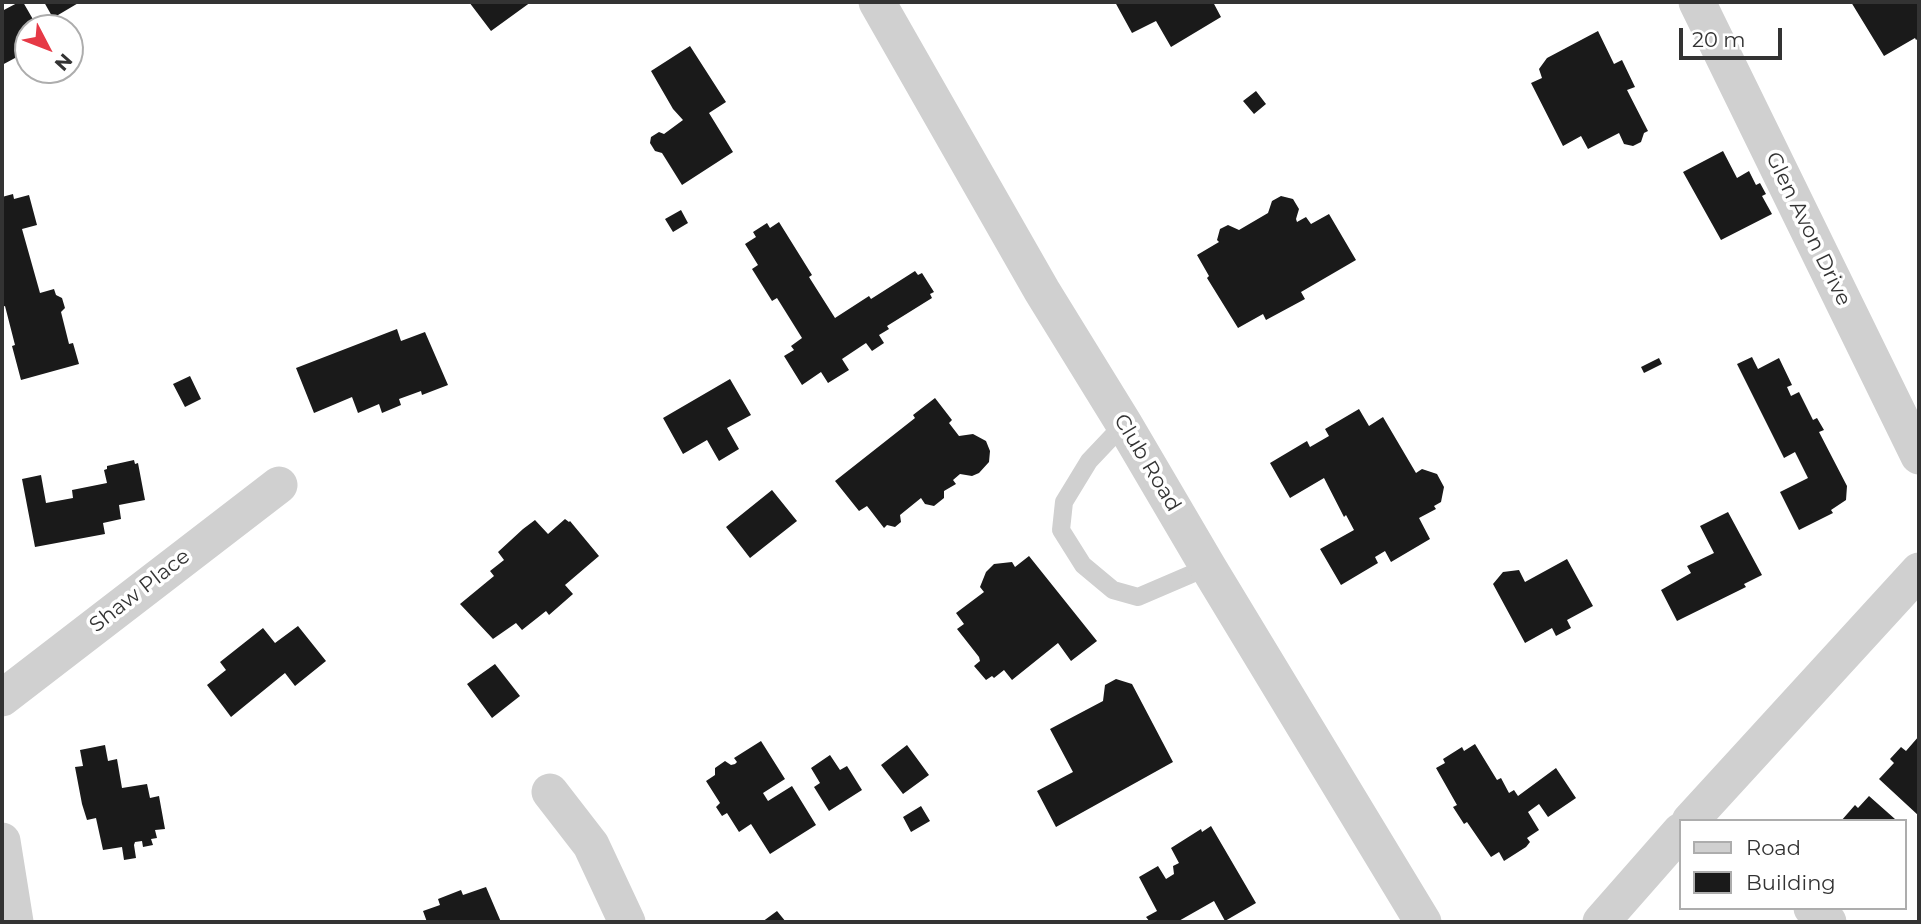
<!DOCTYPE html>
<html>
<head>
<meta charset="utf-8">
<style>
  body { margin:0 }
  #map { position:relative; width:1921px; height:924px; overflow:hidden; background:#fff; font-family:Montserrat,sans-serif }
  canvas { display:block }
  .frame { position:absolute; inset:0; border:4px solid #333; pointer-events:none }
  .legend { position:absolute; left:1679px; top:819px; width:228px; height:91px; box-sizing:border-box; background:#fff; border:2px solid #adadad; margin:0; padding:9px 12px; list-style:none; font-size:21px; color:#333 }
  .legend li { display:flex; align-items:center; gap:14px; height:35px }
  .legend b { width:35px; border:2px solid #adadad }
  .north { position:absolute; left:14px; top:14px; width:70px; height:70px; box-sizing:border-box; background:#fff; border:2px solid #adadad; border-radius:50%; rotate:132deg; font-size:19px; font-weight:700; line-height:28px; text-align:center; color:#333 }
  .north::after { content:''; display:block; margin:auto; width:24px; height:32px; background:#e63946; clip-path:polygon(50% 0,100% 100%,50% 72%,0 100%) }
  .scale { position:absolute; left:1679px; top:28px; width:103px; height:32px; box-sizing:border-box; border:4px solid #333; border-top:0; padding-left:9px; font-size:21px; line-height:24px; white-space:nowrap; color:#333; -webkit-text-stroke:5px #fff; paint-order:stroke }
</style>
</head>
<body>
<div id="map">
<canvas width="1921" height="924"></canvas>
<div class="frame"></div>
<ul class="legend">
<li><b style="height:9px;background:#d0d0d0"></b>Road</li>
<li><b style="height:19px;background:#1a1a1a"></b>Building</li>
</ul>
<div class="north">N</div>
<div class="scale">20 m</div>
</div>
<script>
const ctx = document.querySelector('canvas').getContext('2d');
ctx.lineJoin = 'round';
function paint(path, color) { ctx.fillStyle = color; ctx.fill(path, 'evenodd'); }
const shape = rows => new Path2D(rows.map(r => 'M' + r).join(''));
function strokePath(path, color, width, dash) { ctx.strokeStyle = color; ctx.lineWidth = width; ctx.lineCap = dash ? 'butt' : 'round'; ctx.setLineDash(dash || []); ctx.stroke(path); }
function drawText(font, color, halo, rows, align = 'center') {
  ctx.font = font + ' Montserrat,sans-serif'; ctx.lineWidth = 7; ctx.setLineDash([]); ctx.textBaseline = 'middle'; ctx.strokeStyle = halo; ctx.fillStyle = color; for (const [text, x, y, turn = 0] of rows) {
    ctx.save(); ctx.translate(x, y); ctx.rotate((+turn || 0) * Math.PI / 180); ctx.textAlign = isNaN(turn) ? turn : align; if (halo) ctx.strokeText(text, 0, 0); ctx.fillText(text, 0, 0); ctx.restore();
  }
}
const building = shape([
  [19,2,23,2,38,28,28,28,28,51,2,65,2,11],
  [44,2,80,2,53,18],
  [469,2,531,2,491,31],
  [1115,2,1213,2,1221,17,1171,47,1156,21,1132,33],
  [1851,2,1919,2,1919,38,1916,40,1915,38,1884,56],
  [1598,31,1614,64,1622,60,1635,87,1627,90,1648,131,1644,133,1641,142,1633,146,1624,144,1619,133,1588,149,1581,136,1563,146,1531,83,1542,78,1539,69,1547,58],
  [690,46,726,102,709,113,733,152,682,185,662,153,655,151,650,143,651,137,659,132,664,134,683,120,673,109,651,71],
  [1256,91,1266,104,1254,114,1243,101],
  [1723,151,1737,178,1749,171,1756,185,1760,183,1766,194,1762,196,1772,214,1721,240,1683,172],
  [13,194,14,199,29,195,37,225,22,229,40,293,54,289,56,295,62,298,65,308,61,312,69,344,73,343,79,364,21,380,12,346,15,345,5,306,2,307,2,197],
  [1281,196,1293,199,1299,209,1296,219,1297,222,1306,217,1311,224,1329,214,1356,260,1301,292,1305,299,1266,320,1263,314,1238,328,1207,278,1209,276,1197,255,1219,242,1217,240,1220,229,1228,225,1239,230,1268,213,1272,201],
  [681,210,688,223,673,232,665,219],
  [779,222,812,275,809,277,835,318,869,296,871,299,915,271,918,275,922,273,934,292,930,294,932,298,887,326,889,329,879,335,884,343,872,351,866,343,842,359,849,370,828,383,821,372,802,385,784,356,794,350,791,346,802,338,777,298,772,301,752,269,758,265,745,244,756,237,753,232,767,223,770,228],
  [397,329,401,341,425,332,448,385,422,395,421,391,399,399,401,405,382,413,379,404,358,413,352,397,314,413,296,368],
  [1752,357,1758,369,1779,358,1792,385,1787,387,1791,396,1799,392,1813,420,1817,418,1824,430,1819,432,1847,486,1846,500,1831,510,1833,513,1799,530,1780,492,1808,478,1795,452,1784,458,1737,364],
  [1659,358,1662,364,1644,373,1641,367],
  [190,376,201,399,185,407,173,384],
  [730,379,751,415,727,428,739,449,719,461,707,440,683,454,663,418],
  [935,398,952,420,949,423,959,436,973,434,986,441,990,451,989,462,979,473,972,476,960,474,953,480,956,484,944,491,944,498,934,506,925,504,921,498,900,515,901,522,895,527,887,525,884,528,867,506,859,511,835,481,915,418,913,415],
  [1359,409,1369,426,1383,417,1416,473,1422,469,1437,474,1444,487,1441,502,1434,506,1436,509,1419,518,1430,539,1391,562,1385,551,1375,557,1378,563,1341,585,1320,549,1354,530,1346,515,1344,517,1324,478,1290,498,1270,463,1307,441,1310,447,1329,436,1325,429],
  [134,460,135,464,138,463,145,500,119,505,121,519,103,523,105,534,35,547,22,479,41,475,46,503,73,498,72,490,107,483,104,470,107,469,107,466],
  [772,490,797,521,750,558,726,527],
  [1728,512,1762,575,1744,584,1746,587,1677,621,1661,590,1691,573,1687,566,1714,553,1700,526],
  [565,519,569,522,570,521,599,556,565,585,573,594,549,615,546,611,522,630,516,623,493,639,460,604,494,576,490,571,504,560,498,552,523,529,535,520,548,534],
  [1029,556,1097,641,1071,661,1058,643,1012,680,1004,670,994,678,992,676,986,680,974,666,980,661,979,657,957,629,964,624,956,613,984,592,980,587,986,572,994,564,1012,562,1015,567],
  [1567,559,1593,606,1567,620,1571,628,1556,636,1552,628,1525,643,1493,584,1503,572,1519,570,1525,582],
  [298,626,326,661,295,686,285,673,231,717,207,685,226,670,220,662,263,628,275,643],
  [495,664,520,696,492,718,467,684],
  [1116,679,1132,684,1173,762,1056,827,1037,791,1073,772,1050,729,1103,701,1105,685],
  [1919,736,1919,816,1879,779,1894,763,1890,759,1901,747,1906,751],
  [761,741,785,779,763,793,768,801,792,786,816,825,770,854,751,824,739,832,727,813,722,816,716,807,720,803,706,781,715,775,715,768,725,761,731,765,735,764,737,762,734,758],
  [1475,744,1497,780,1501,778,1509,793,1514,790,1518,796,1556,768,1576,798,1548,817,1539,804,1528,812,1539,830,1527,838,1530,842,1526,847,1504,861,1499,852,1491,857,1467,822,1464,824,1453,807,1457,805,1436,768,1445,763,1443,759,1462,747,1464,751],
  [105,745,108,761,117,759,122,788,147,784,150,798,159,796,165,829,155,830,157,838,151,839,153,845,143,847,142,841,135,842,134,845,136,858,124,860,122,847,103,850,96,818,87,820,82,804,75,767,83,766,80,750],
  [907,745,929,775,903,794,881,765],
  [830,755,840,770,847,766,862,790,829,811,814,787,820,783,811,768],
  [1869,796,1895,819,1893,821,1841,821,1855,805,1858,808],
  [921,806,930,821,911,832,903,817],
  [1211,826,1256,903,1225,921,1214,901,1177,922,1150,922,1146,917,1157,911,1139,877,1158,866,1166,879,1174,874,1173,866,1179,863,1171,848,1201,829,1202,832],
  [486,887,501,922,427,922,423,911,440,905,438,899,461,890,463,895],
  [777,911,786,922,762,922]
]);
const service = shape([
  [1124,424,1089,461,1064,502,1061,530,1083,565,1113,590,1138,597,1208,567]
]);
const minor = shape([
  [877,2,1042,291,1124,424,1208,567,1423,922],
  [1697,2,1919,456],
  [2,698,279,485],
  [550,792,591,845,627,922],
  [1690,821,1919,571],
  [2,841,15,922],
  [1812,908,1828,922],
  [1601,922,1681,831]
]);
const streetNames = [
  ["Glen Avon Drive",1808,229,64],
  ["Club Road",1147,463,59],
  ["Shaw Place",140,591,-38]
];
paint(building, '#1a1a1a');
strokePath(service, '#d0d0d0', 18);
strokePath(minor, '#d0d0d0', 37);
drawText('21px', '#333', '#fff', streetNames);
</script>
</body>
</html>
